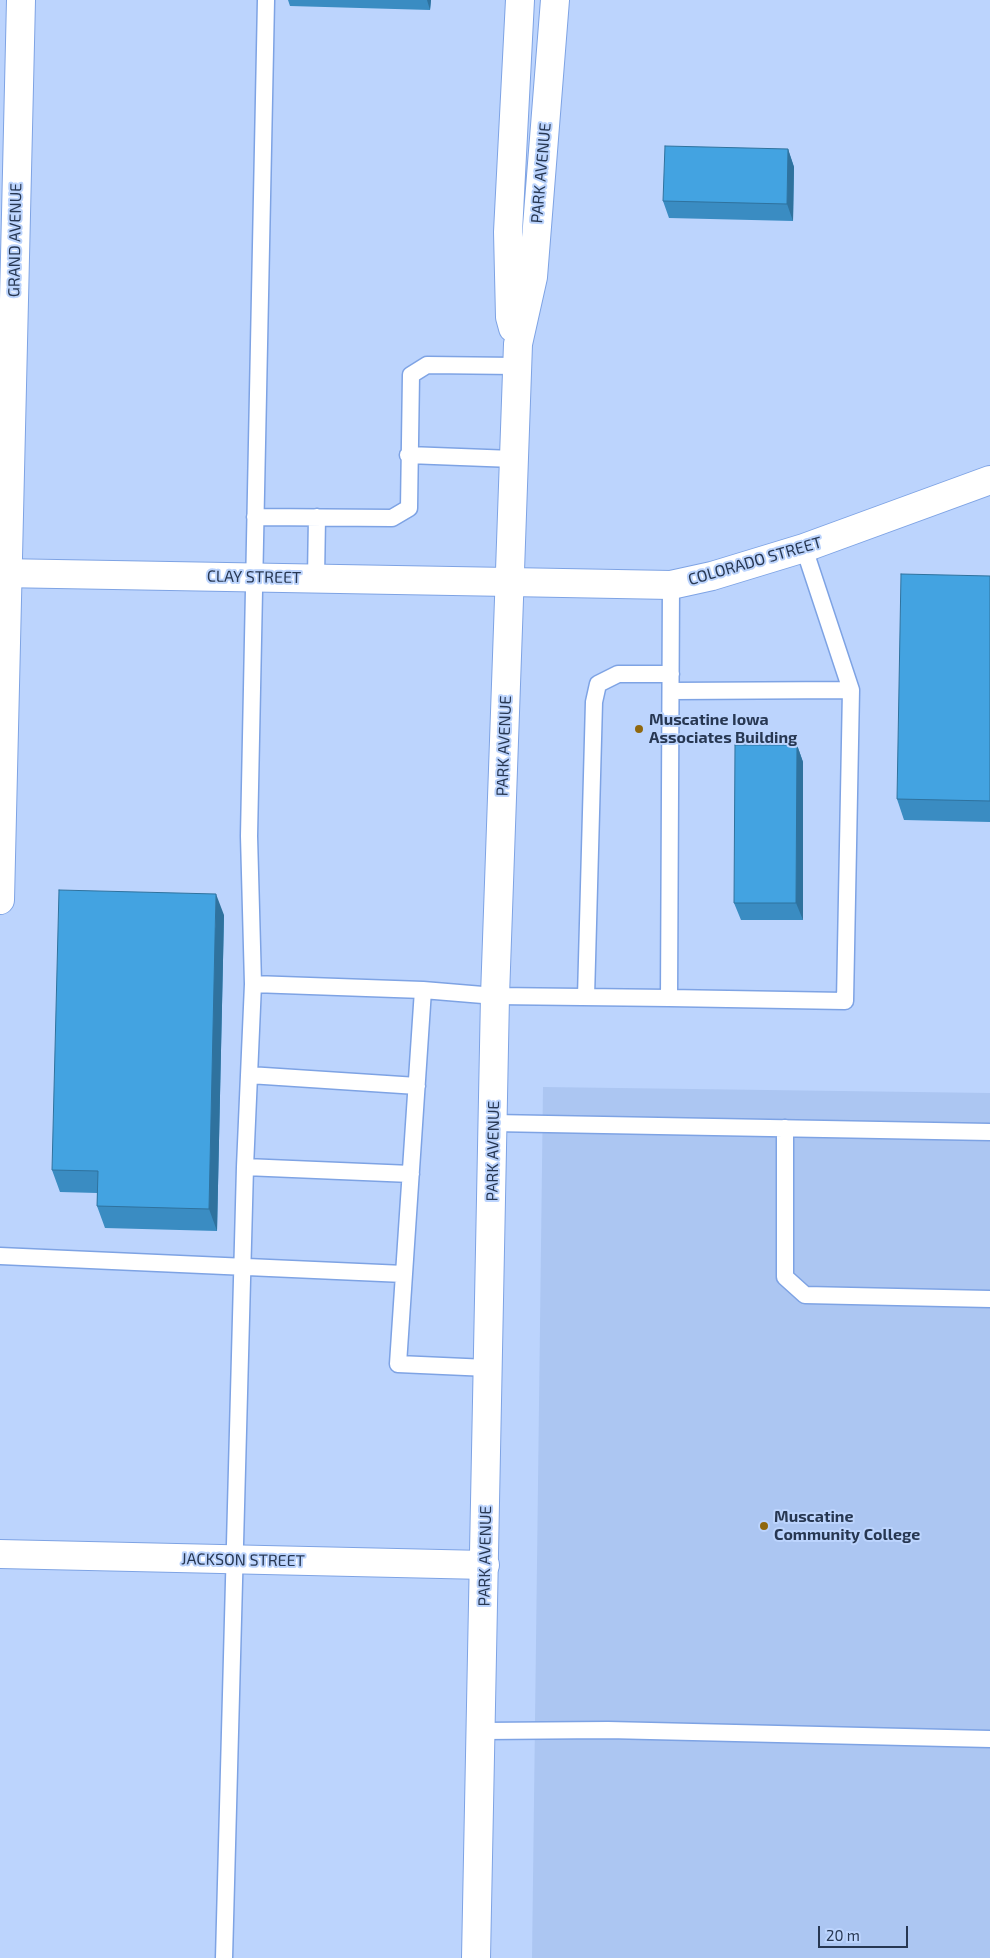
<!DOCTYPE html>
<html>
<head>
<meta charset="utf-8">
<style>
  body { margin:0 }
  #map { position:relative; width:990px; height:1958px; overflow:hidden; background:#bcd4fd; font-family:"Exo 2",sans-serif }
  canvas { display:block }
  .scale { position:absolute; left:818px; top:1926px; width:90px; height:22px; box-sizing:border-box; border:2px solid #273752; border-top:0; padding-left:6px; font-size:15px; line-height:18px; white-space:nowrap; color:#273752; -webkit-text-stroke:4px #bcd4fd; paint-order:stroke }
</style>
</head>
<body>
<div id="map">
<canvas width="990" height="1958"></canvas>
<div class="scale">20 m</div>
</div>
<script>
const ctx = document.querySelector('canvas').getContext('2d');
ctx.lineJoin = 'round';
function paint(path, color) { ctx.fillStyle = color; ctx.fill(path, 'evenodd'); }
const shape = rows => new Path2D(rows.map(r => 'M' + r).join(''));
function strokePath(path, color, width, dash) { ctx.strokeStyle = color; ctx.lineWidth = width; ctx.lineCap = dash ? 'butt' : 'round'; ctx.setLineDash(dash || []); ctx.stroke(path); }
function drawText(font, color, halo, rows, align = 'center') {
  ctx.font = font + ' "Exo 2",sans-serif'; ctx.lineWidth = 4; ctx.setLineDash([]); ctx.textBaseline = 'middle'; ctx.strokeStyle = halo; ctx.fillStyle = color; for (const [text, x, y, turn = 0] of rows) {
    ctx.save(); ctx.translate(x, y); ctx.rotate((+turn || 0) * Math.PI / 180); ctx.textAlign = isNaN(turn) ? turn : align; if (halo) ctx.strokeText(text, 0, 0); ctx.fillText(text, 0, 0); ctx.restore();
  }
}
const built = shape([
  [543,1087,990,1093,990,1958,532,1958]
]);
const service = shape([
  [408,455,513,459],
  [255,517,392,518,409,508,411,375,427,365,517,366],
  [316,578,317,517],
  [671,691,851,690],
  [253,984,249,836,266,0],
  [586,997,594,702,598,684,618,674,671,674],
  [669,998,845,1001,851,690,804,548],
  [249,1075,417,1086],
  [493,1123,990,1132],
  [785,1128,785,1277,805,1295,990,1299],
  [245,1167,411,1174],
  [0,1256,404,1274,398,1364,488,1368],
  [404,1274,423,990],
  [482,1731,608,1730,990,1739],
  [224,1958,245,1167,253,984,423,990,495,996,669,998,671,585]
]);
const minor = shape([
  [0,900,21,0],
  [0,1554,485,1565]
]);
const tertiary = shape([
  [509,582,671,585,712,576,804,548,990,480]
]);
const secondary = shape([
  [0,573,509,582]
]);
const primary = shape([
  [513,328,510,317,508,232,520,0],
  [476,1958,495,996,518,344,533,277,555,0]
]);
const wall = shape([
  [288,0,431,0,430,10,290,6],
  [788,149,794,167,793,221,669,218,663,201],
  [990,576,990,822,904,820,897,799],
  [797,745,803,762,803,920,741,920,734,903],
  [224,915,217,1231,105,1228,97,1206,97,1193,60,1192,52,1170]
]);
const shadedWall = shape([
  [427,0,431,0,430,10],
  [788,149,794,167,793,221,787,204],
  [797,745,803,762,803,920,796,903],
  [216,894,224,915,217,1231,209,1209]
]);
const building = shape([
  [665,146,788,149,787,204,663,201,665,146],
  [901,574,990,576,990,801,897,799,901,574],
  [735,745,797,745,796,903,734,903,735,745],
  [59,890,216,894,209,1209,97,1206,98,1171,52,1170,59,890]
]);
const markers = [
  [639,729,5,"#90680e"],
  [764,1526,5,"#90680e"]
];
const streetNames = [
  ["PARK AVENUE",541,173,-85],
  ["GRAND AVENUE",15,240,-89],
  ["COLORADO STREET",755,561,-16],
  ["CLAY STREET",254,577,1],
  ["PARK AVENUE",504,746,-88],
  ["PARK AVENUE",493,1151,-89],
  ["PARK AVENUE",485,1556,-89],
  ["JACKSON STREET",243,1560,1]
];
const poiNames = [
  ["Muscatine Iowa",649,720],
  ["Associates Building",649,738],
  ["Muscatine",774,1517],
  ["Community College",774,1535]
];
paint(built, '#acc6f2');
strokePath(service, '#7ea3e4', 19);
strokePath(minor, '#7ea3e4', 30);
strokePath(tertiary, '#7ea3e4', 30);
strokePath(secondary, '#7ea3e4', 30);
strokePath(primary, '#7ea3e4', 30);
strokePath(service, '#fff', 16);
strokePath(minor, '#fff', 28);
strokePath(tertiary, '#fff', 28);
strokePath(secondary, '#fff', 28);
strokePath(primary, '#fff', 28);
paint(wall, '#3a8cc2');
paint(shadedWall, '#2f729e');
paint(building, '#43a3e1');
strokePath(building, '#2f729e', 1);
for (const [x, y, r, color] of markers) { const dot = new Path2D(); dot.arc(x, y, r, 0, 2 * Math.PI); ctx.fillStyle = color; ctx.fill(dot); strokePath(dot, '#bcd4fd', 2); }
drawText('16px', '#273752', '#bcd4fd', streetNames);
drawText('bold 16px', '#273752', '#bcd4fd', poiNames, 'left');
</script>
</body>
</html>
